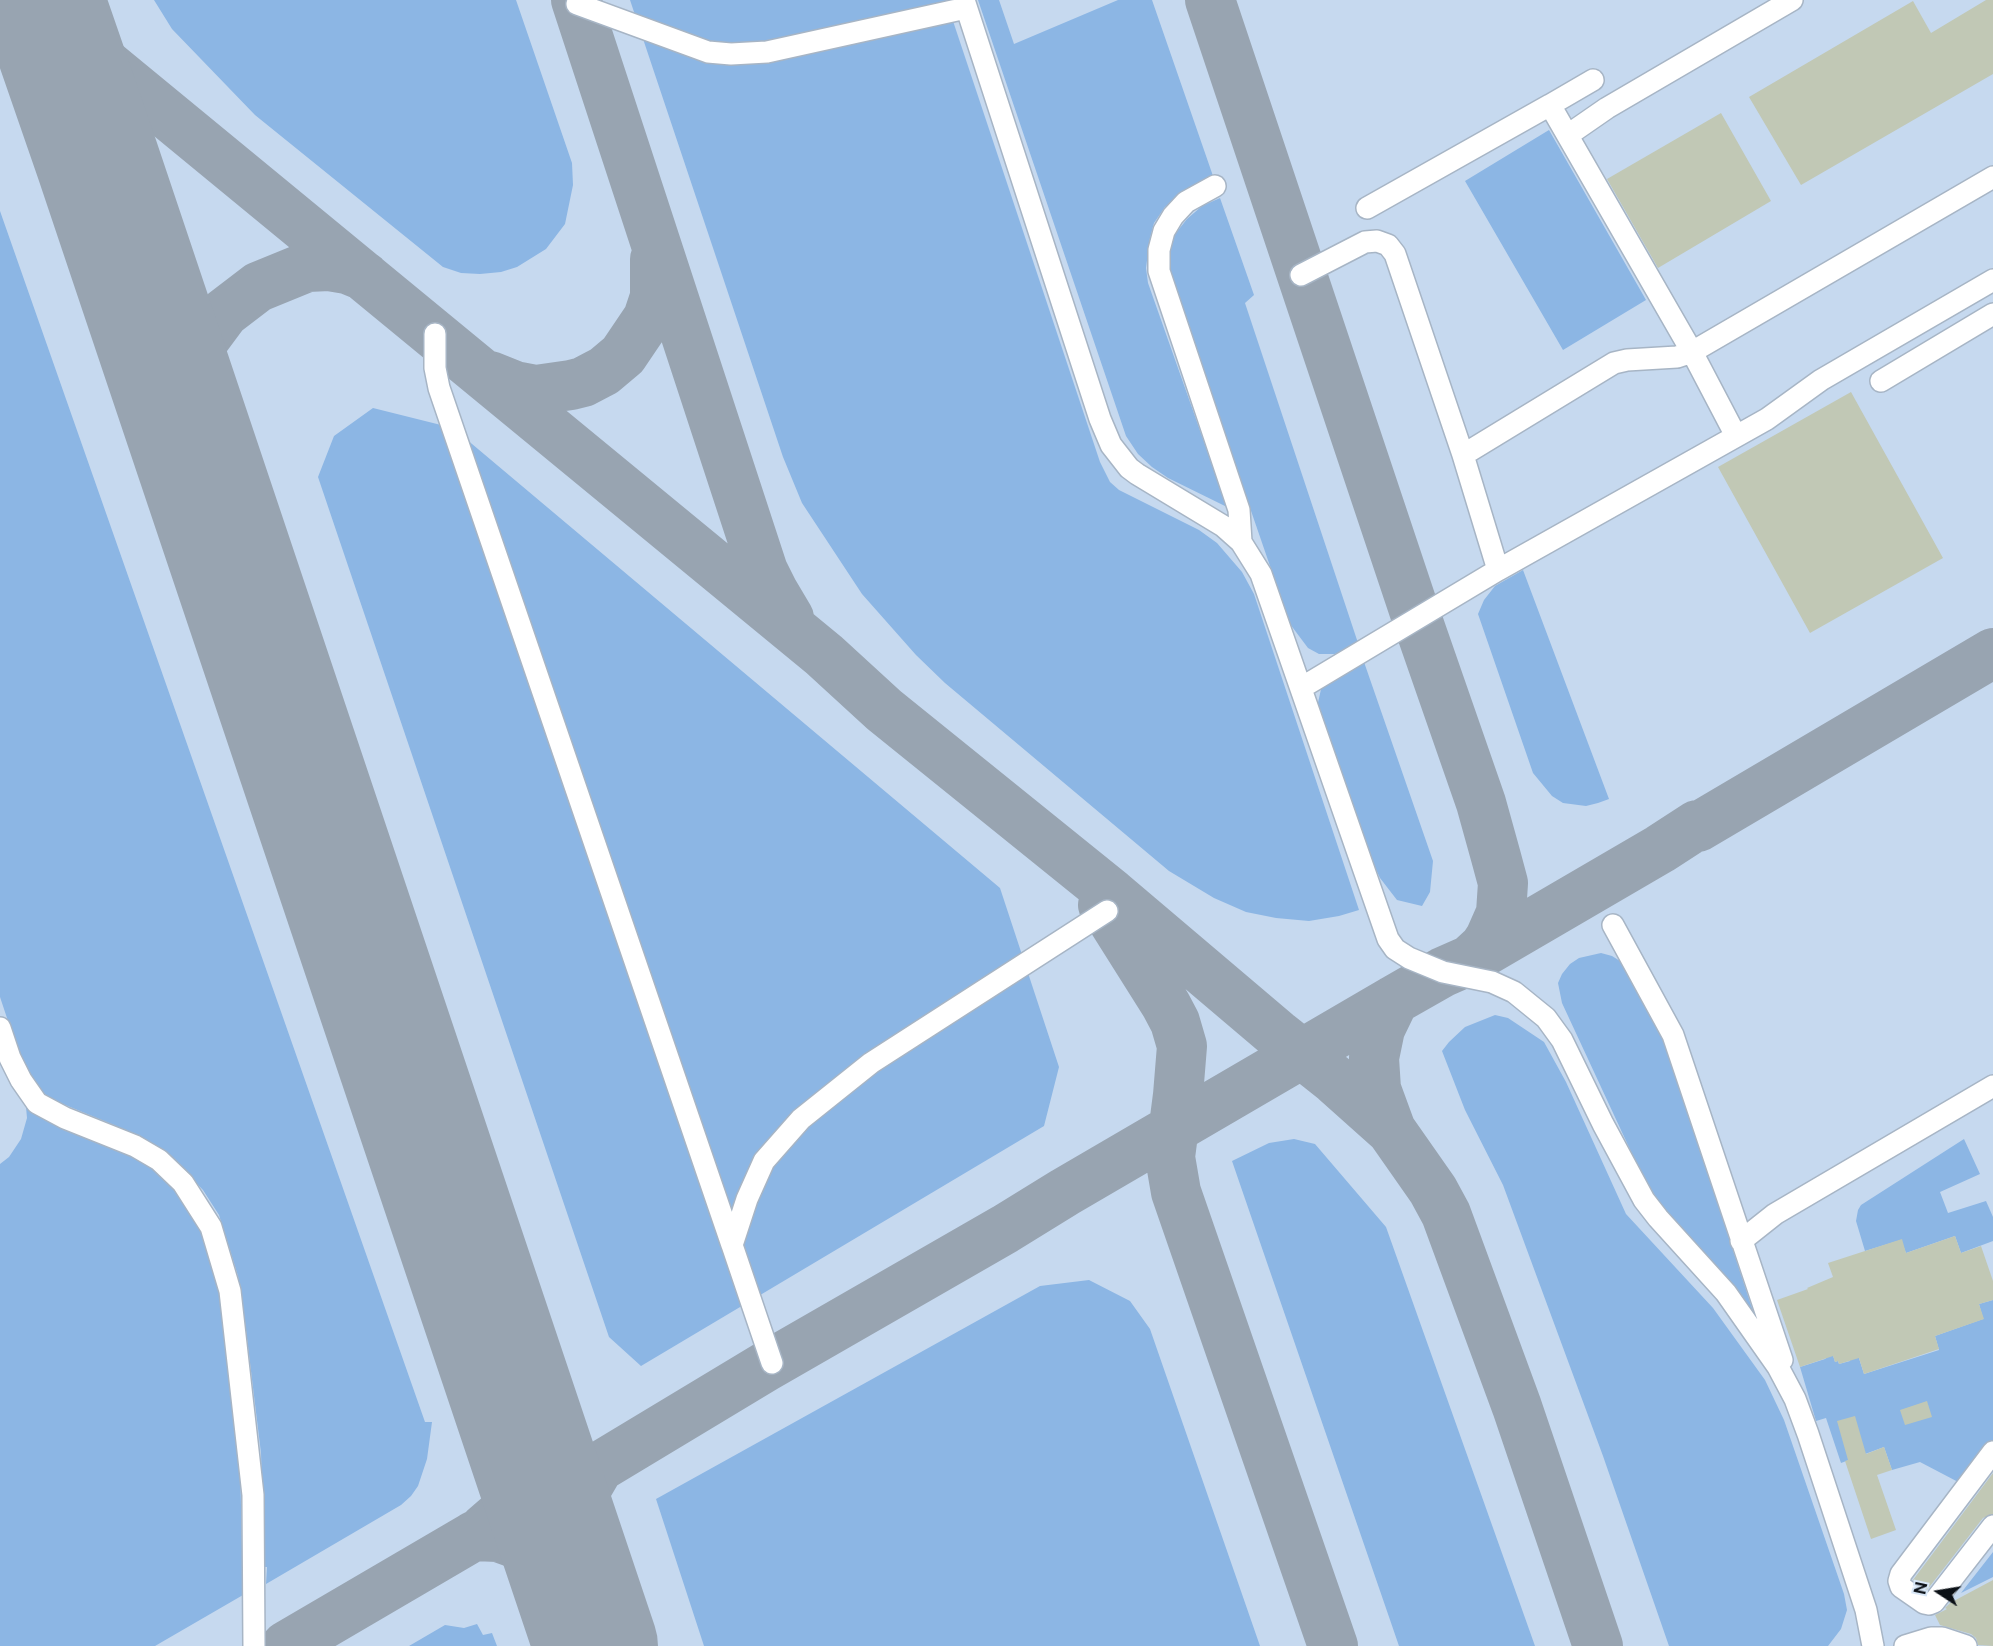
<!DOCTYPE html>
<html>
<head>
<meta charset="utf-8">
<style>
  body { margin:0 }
  #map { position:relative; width:1993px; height:1646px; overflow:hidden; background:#d8e7f7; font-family:"Public Sans",sans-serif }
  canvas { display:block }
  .north { position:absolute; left:1909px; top:1562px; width:60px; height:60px; -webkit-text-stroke:4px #d8e7f7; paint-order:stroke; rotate:282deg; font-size:16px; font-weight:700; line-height:24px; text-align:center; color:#0b1016 }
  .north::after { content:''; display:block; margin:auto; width:21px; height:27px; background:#0b1016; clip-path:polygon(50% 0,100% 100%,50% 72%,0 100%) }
</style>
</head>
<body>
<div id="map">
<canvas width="1993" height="1646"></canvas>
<div class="north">N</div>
</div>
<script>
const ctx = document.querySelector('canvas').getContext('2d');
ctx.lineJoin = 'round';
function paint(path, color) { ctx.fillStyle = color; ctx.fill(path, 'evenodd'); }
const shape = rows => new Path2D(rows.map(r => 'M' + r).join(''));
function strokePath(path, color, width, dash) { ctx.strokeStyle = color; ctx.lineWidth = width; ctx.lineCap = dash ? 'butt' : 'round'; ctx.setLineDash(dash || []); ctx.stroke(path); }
const built = shape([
  [0,0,1993,0,1993,1646,0,1646]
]);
const green = shape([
  [154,0,516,0,572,163,573,185,565,224,546,249,517,267,501,272,480,274,461,273,443,267,255,115,172,29],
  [630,0,946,0,1100,462,1110,482,1119,490,1199,530,1217,543,1242,572,1254,594,1359,910,1339,916,1309,921,1276,918,1246,912,1214,898,1169,871,945,683,916,655,862,594,802,503,783,457],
  [978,0,999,0,1014,44,1118,0,1152,0,1213,176,1165,207,1154,223,1150,238,1146,268,1148,283,1227,507,1168,478,1152,467,1138,454,1126,436],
  [1549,130,1646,300,1563,350,1465,181],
  [1220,198,1254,295,1245,303,1358,643,1335,654,1319,654,1308,648,1290,624,1177,296,1170,270,1169,254,1172,238,1187,219,1202,206],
  [0,211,425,1422,432,1422,427,1459,418,1486,411,1496,401,1505,266,1584,267,1567,262,1567,263,1519,261,1453,245,1322,238,1276,219,1215,203,1190,170,1156,114,1125,58,1102,43,1093,31,1079,21,1060,0,997],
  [373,408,453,428,1000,888,1059,1067,1044,1126,641,1366,609,1337,318,477,334,436],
  [1523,570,1609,799,1598,803,1586,806,1563,803,1552,796,1533,773,1478,614,1484,600,1495,586],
  [1364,662,1433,861,1430,892,1422,906,1397,900,1380,878,1364,845,1317,707,1322,685],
  [1601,953,1612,956,1620,961,1664,1041,1754,1314,1736,1288,1686,1237,1663,1209,1640,1171,1562,1003,1558,983,1562,974,1570,964,1579,958],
  [1495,1015,1508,1018,1544,1042,1566,1082,1626,1214,1713,1308,1765,1380,1784,1420,1844,1594,1847,1610,1841,1629,1828,1646,1669,1646,1603,1456,1503,1185,1465,1110,1442,1051,1449,1042,1465,1027],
  [26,1107,41,1115,123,1149,162,1174,187,1204,200,1225,216,1280,227,1327,240,1461,243,1595,155,1646,0,1646,0,1164,9,1157,21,1139,27,1118],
  [1294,1139,1315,1144,1386,1227,1535,1646,1399,1646,1232,1161,1269,1143],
  [1964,1139,1980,1174,1940,1192,1948,1213,1986,1201,1993,1217,1993,1241,1961,1253,1955,1236,1906,1253,1901,1240,1865,1251,1856,1221,1858,1210,1861,1205],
  [1089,1280,1130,1301,1150,1329,1260,1646,704,1646,656,1499,1040,1286],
  [1993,1300,1993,1444,1962,1484,1920,1462,1892,1470,1884,1447,1841,1463,1826,1418,1816,1421,1800,1367,1825,1359,1832,1352,1835,1362,1838,1361,1839,1364,1850,1361,1848,1355,1857,1352,1864,1374,1939,1350,1935,1336,1983,1319,1979,1304],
  [1993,1552,1993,1577,1961,1593],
  [477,1624,483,1635,492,1633,497,1646,409,1646,445,1625,464,1628]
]);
const taxiway = shape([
  [28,0,824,655,884,710,1112,894,1277,1034,1335,1080,1391,1130,1433,1190,1446,1214,1517,1407,1598,1646],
  [576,0,763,571,773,591,789,618],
  [1210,0,1417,619,1481,803,1496,857,1503,883,1501,913,1490,938,1484,947,1471,959],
  [0,8,25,40,65,98,97,159],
  [490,376,515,386,536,390,571,385,583,382,604,371,623,355,648,318,655,297,655,259],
  [197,457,189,420,188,399,190,378,193,362,201,344,224,313,258,287,307,267,329,266,347,269,364,276],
  [1103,905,1166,1005,1175,1022,1182,1046,1178,1095,1170,1157,1176,1192,1333,1646],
  [1391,1130,1376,1089,1374,1058,1380,1029,1394,1000],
  [484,1529,507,1509,514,1497,522,1466,523,1428],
  [474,1536,498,1537,523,1546,534,1552,569,1585,581,1602],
  [570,1571,573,1522,581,1498,599,1467],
  [286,1646,474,1536,546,1499,765,1367,1005,1229,1065,1192,1394,1000,1443,972,1468,961,1660,849,1697,825,1698,827,1993,653]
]);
const runway = shape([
  [42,0,97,159,596,1646]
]);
const building = shape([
  [1986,0,1993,0,1993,74,1801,185,1749,97,1913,1,1931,33],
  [1721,113,1771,201,1658,268,1607,179],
  [1851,392,1943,558,1810,633,1718,467],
  [1955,1236,1961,1253,1981,1246,1993,1281,1993,1300,1979,1304,1984,1319,1935,1336,1939,1349,1864,1374,1859,1358,1839,1364,1838,1361,1835,1362,1833,1356,1800,1367,1777,1300,1808,1289,1807,1288,1833,1277,1828,1263,1902,1239,1906,1253],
  [1927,1401,1932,1417,1905,1425,1900,1410],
  [1855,1416,1866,1454,1884,1447,1892,1470,1877,1475,1896,1530,1871,1539,1845,1461,1848,1460,1837,1421],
  [1993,1473,1993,1514,1983,1518,1927,1590,1913,1580],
  [1993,1580,1993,1646,1978,1645,1976,1638,1971,1634,1940,1625,1935,1615,1947,1609,1945,1608,1950,1603]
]);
const minor = shape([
  [964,0,1100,419,1111,445,1129,468,1137,474,1223,526,1241,542,1261,574,1388,939,1395,949,1409,958,1443,972,1492,982,1514,992,1546,1018,1562,1040,1603,1124,1644,1200,1658,1218,1726,1293,1778,1367,1795,1399,1808,1434,1866,1610,1873,1646],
  [577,4,708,52,731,54,767,52,966,8],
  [1550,105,1593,80],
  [1568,135,1607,108,1792,0],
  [1215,186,1186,202,1173,216,1164,231,1159,250,1159,271,1239,510,1241,542],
  [1367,208,1550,105,1692,352,1736,436],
  [1301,275,1365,242,1377,241,1388,245,1395,254,1463,455,1498,570,1301,688],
  [435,334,435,368,439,388,732,1245],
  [1881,381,1993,314],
  [1463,455,1614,363,1627,360,1677,357,1692,352,1993,177],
  [1498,570,1767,419,1821,380,1993,280],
  [1613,925,1673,1035,1782,1360],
  [0,1028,10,1058,21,1080,37,1103,65,1118,135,1146,159,1160,183,1183,211,1227,230,1291,253,1495,254,1646],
  [1741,1241,1775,1214,1993,1086],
  [772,1363,732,1245,747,1199,764,1161,801,1119,871,1063,1107,911],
  [1993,1452,1901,1574,1899,1581,1901,1587,1924,1603,1929,1604,1934,1602,1993,1526],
  [1905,1646,1931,1638,1942,1638,1966,1646]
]);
paint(built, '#c6d9ef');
paint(green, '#8cb6e4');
strokePath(taxiway, '#98a4b1', 50);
strokePath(runway, '#98a4b1', 124);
paint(building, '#c1c8b5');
strokePath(minor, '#a7b5c5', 24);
strokePath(minor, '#fff', 21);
</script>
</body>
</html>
